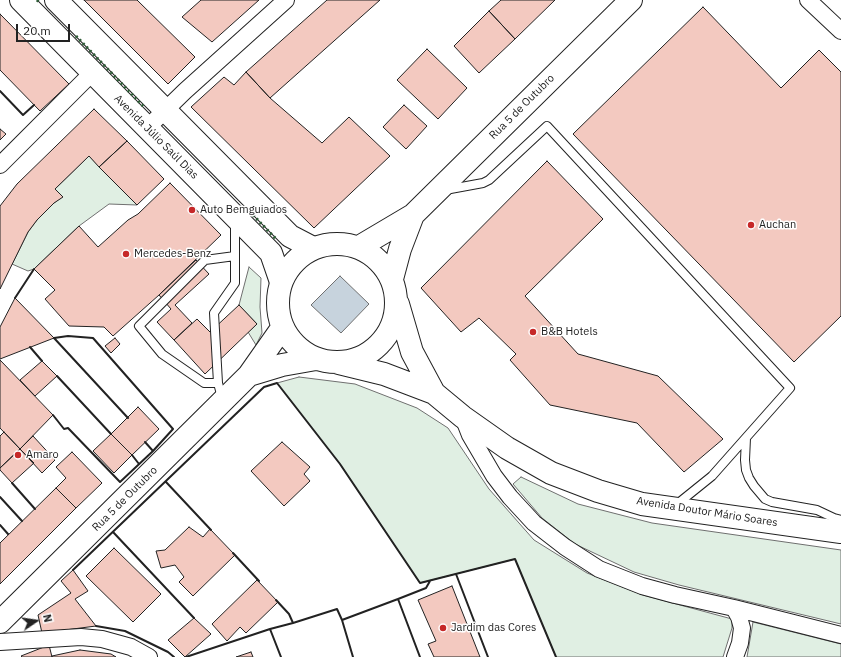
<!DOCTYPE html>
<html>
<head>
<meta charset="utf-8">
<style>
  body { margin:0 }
  #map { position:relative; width:841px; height:657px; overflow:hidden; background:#fff; font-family:"IBM Plex Sans",sans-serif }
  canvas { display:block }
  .north { position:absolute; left:16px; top:601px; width:40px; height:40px; -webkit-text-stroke:3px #fff; paint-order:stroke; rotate:77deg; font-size:11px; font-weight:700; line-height:16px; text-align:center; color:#222 }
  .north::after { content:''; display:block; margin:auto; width:14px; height:18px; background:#222; clip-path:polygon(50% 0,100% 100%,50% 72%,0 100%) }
  .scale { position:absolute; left:16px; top:24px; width:54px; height:18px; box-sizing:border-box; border:2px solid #222; border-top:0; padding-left:5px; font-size:12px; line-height:14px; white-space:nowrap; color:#222; -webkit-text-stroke:3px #fff; paint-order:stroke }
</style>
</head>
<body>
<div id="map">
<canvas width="841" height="657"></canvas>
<div class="north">N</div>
<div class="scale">20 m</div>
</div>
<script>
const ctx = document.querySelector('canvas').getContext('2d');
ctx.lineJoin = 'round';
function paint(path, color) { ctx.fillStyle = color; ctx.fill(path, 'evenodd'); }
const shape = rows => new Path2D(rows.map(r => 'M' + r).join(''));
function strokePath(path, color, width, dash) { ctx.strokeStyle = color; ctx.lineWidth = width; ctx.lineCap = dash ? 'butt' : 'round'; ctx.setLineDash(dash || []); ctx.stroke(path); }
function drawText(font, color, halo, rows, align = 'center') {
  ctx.font = font + ' "IBM Plex Sans",sans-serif'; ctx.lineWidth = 3; ctx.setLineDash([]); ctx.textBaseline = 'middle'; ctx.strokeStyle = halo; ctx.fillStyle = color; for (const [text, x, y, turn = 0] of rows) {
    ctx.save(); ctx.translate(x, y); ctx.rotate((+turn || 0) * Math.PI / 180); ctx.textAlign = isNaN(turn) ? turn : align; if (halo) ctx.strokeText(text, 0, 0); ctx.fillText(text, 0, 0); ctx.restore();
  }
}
const green = shape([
  [89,156,137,205,109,204,79,226,34,269,28,271,12,264,28,232,37,220,54,203,62,197,55,189,89,156],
  [249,267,261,278,260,307,262,333,256,345,248,332,257,324,239,305,249,267],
  [299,377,355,384,417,408,448,428,489,489,534,540,587,573,643,595,732,619,732,628,723,657,556,657,515,559,420,583,340,464,277,383,299,377],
  [521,477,578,504,652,523,841,550,841,624,679,585,634,572,575,544,542,518,513,484,521,477],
  [753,622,841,644,841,657,747,657,753,622]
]);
const water = shape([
  [340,276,369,304,341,333,311,305,340,276]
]);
const building = shape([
  [84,0,137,0,195,57,168,84,84,0],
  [201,0,259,0,212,42,182,17,201,0],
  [327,0,380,0,270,98,246,72,327,0],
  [501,0,555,0,515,39,489,11,501,0],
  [703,7,781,88,819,50,841,72,841,316,794,362,573,134,703,7],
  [489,11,515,39,479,73,454,46,489,11],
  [0,14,69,84,40,111,0,70,0,14],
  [427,49,467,88,438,119,397,80,427,49],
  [246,72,270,98,322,143,349,117,390,156,314,228,191,107,224,77,234,85,246,72],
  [404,105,427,126,406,149,383,127,404,105],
  [94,109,127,141,99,167,89,156,55,189,63,197,54,203,37,220,28,232,0,289,0,206,17,184,94,109],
  [0,129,6,134,0,140,0,129],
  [127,141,164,179,137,205,99,167,127,141],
  [547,161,603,219,525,296,578,354,658,376,723,439,684,472,637,423,550,405,510,360,516,354,479,318,461,332,421,288,547,161],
  [170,183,221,235,159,295,113,336,104,327,69,326,45,299,55,290,34,269,79,226,98,247,128,220,138,214,170,183],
  [196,260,209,274,175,305,192,323,174,340,157,322,171,309,159,295,196,260],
  [15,298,54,338,0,359,0,327,15,298],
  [239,305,257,324,205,374,174,340,197,319,210,332,239,305],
  [115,338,120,344,111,353,105,346,115,338],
  [0,360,53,415,20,449,0,428,0,360],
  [42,361,57,376,35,396,20,380,42,361],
  [138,407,159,429,132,455,111,434,138,407],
  [4,432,20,449,0,468,0,436,4,432],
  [111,434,132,455,114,473,93,451,111,434],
  [33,436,55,460,42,473,20,449,33,436],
  [282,442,310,467,304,474,310,481,284,506,251,471,282,442],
  [20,449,34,463,12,483,0,470,0,468,20,449],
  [72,452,102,483,76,508,56,488,66,478,56,467,72,452],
  [56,488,76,508,0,584,0,543,56,488],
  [189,527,203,537,210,529,235,555,193,596,179,582,184,577,175,565,161,568,156,551,165,550,189,527],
  [114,548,161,594,133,622,86,576,114,548],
  [73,570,88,591,75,599,96,626,42,633,38,615,71,593,61,581,73,570],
  [257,580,278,602,246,633,240,627,227,641,212,624,257,580],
  [452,586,480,657,434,657,428,644,436,641,418,600,452,586],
  [194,618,211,634,185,657,168,640,194,618],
  [49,645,52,657,22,657,21,656,49,645],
  [80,650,111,654,116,657,52,657,52,656,80,650],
  [251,652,253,657,236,657,251,652]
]);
const service = shape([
  [445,190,483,183,489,180,547,126,790,388,712,476,676,505],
  [218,383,214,313,235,283,235,222],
  [222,398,218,383,204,383,162,354,139,326,205,260,235,256],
  [746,438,745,460,746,470,749,478,754,486,765,499,772,502,817,510,834,518,841,520]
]);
const minor = shape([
  [808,0,841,31],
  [147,128,185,91,286,0],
  [0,165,92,73],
  [463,417,470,435,494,476,510,497,534,523,565,547,599,569,642,586,675,595,734,608,841,635],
  [734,608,739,617,742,628,740,643,735,657],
  [0,642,81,637,102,639,131,647,149,657]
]);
const secondary = shape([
  [21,0,271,253,281,282],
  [56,0,290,236,313,248]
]);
const primary = shape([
  '278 303a59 59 0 1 1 118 0a59 59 0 1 1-118 0Z',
  [359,247,413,215,631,0],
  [392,279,400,249,413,215],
  [398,304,412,352,434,393],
  [339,363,384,374,434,393,463,417,507,448,551,473,598,491,642,504,841,532],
  [249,375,282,365,316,359],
  [0,622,249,375,282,328]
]);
const hedge = shape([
  [37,0,40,3],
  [76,36,144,107],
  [253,215,276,239]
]);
const wall = shape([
  [0,91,23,115,34,105],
  [15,298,34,269],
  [30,347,42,361],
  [57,376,111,434],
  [53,415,64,429,68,428,120,482,153,451,173,429,93,338,68,336,54,338,128,418],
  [145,442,153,451],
  [132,455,139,464],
  [166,482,211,530],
  [12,483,35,509],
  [0,497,22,521],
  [0,525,8,534],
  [113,532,194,618],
  [233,553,259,581],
  [73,570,264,387,277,383,340,464,420,583,515,559,556,657],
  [456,574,488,657],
  [342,620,353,657],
  [293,623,337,609,342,620,398,599],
  [96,626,125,631,168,652,174,657],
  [270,629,293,623,289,614,276,600],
  [186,657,270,629,281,657],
  [420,657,398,599,426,588,430,581]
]);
const markers = [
  [192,210,4,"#c62828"],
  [751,225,4,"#c62828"],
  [126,254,4,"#c62828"],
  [533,332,4,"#c62828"],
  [18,455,4,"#c62828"],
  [443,628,4,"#c62828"]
];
const streetNames = [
  ["Rua 5 de Outubro",522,107,-45],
  ["Avenida Júlio Saúl Dias",156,137,45],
  ["Rua 5 de Outubro",125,499,-45],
  ["Avenida Doutor Mário Soares",707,512,9]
];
const poiNames = [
  ["Auto Bemguiados",200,210],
  ["Auchan",759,225],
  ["Mercedes-Benz",134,254],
  ["B&B Hotels",541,332],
  ["Amaro",26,455],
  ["Jardim das Cores",451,628]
];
paint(green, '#e0efe3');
strokePath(green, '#6f6f6f', 1);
paint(water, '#c7d3dd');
strokePath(water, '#6f6f6f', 1);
paint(building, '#f3c9c0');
strokePath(building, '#222', 1);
strokePath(service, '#222', 10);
strokePath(minor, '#222', 18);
strokePath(secondary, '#222', 24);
strokePath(primary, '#222', 24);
strokePath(service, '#fff', 8);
strokePath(minor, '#fff', 16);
strokePath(secondary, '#fff', 22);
strokePath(primary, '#fff', 22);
strokePath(hedge, '#2f5e38', 3, [2, 3]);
strokePath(wall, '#222', 2);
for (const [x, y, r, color] of markers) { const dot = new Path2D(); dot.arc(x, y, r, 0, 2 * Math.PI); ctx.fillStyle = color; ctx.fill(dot); strokePath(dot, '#fff', 1.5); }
drawText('11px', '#222', '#fff', streetNames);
drawText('11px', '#222', '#fff', poiNames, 'left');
</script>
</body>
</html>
